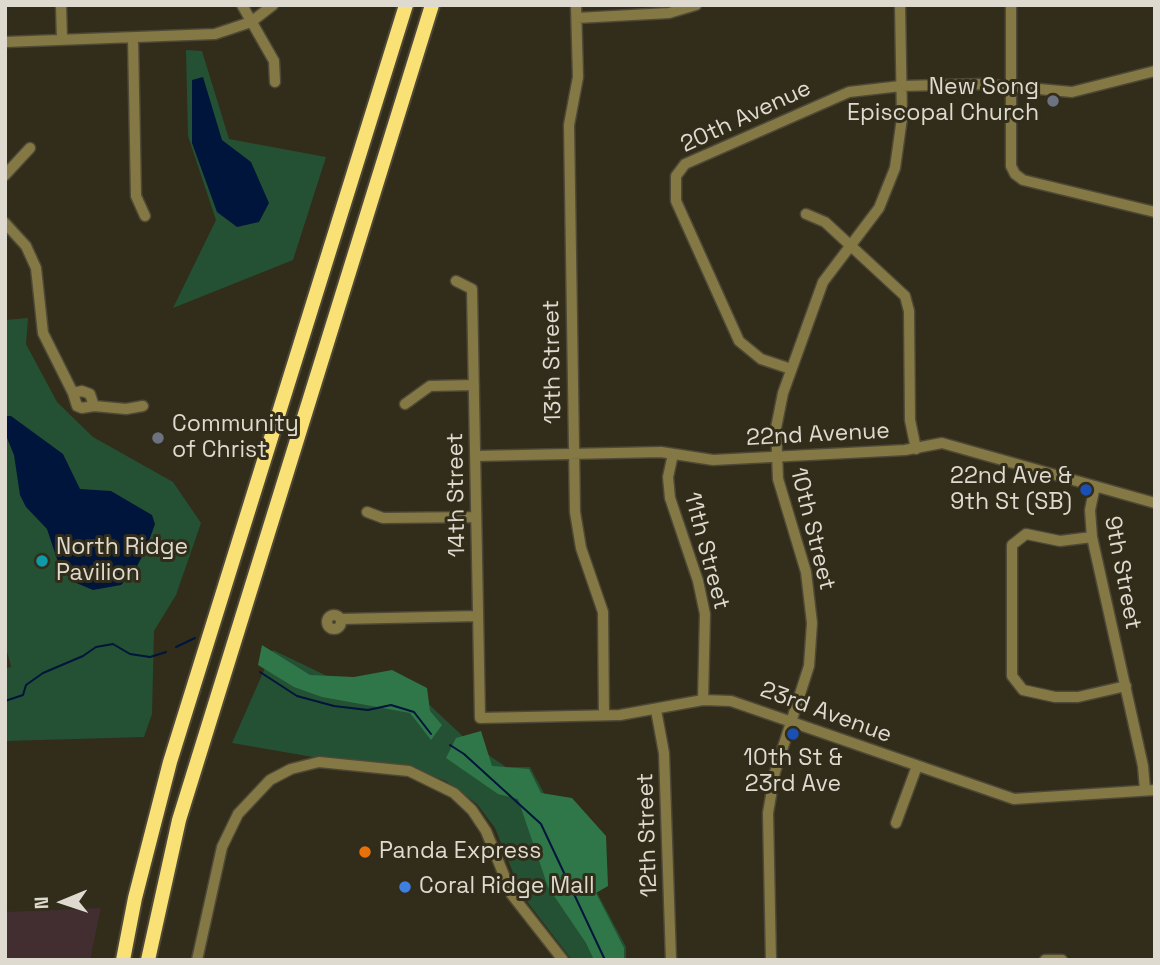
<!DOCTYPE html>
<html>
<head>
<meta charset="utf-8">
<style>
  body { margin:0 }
  #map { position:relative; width:1160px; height:965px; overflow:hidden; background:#322c1a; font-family:"Space Grotesk",sans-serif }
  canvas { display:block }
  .frame { position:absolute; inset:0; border:7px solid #dedacf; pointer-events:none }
  .north { position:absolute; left:28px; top:867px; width:70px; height:70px; -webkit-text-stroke:5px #322c1a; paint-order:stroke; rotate:268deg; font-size:19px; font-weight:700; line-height:28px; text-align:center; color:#dedacf }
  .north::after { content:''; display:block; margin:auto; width:24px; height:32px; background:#dedacf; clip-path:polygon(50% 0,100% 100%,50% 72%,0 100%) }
</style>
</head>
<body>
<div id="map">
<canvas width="1160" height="965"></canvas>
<div class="frame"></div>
<div class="north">N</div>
</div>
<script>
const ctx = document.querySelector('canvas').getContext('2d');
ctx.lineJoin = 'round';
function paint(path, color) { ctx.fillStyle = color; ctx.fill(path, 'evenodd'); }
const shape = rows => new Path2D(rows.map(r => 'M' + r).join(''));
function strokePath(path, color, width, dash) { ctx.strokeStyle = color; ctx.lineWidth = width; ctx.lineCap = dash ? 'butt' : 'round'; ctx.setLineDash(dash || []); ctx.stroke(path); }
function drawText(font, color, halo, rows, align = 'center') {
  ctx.font = font + ' "Space Grotesk",sans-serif'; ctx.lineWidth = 6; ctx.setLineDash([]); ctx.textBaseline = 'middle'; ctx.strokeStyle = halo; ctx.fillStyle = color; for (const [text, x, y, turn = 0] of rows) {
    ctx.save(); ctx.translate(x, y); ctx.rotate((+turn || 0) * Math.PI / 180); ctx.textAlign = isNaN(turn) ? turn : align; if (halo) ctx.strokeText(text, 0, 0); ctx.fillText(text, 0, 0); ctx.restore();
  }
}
const education = shape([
  [101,908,90,960,5,960,5,912]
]);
const green = shape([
  [186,50,202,51,229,139,326,157,293,260,173,308,216,220,188,136],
  [28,318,26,344,57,402,93,437,173,482,201,523,176,595,154,631,152,714,144,737,5,741,5,668,11,667,5,644,5,320],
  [273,650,327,676,420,696,468,741,506,767,530,767,626,947,626,960,572,960,522,895,495,828,477,804,446,781,407,766,313,757,232,743]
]);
const forest = shape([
  [262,645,310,675,354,677,392,670,427,688,430,711,442,725,431,740,410,713,322,697,294,687,258,665],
  [481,731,492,766,529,769,541,793,572,798,606,836,608,886,596,893,624,948,624,960,594,960,586,943,548,887,518,799,498,794,446,758,456,738]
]);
const water = shape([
  [203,77,222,140,251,162,269,203,259,222,237,227,217,212,192,143,192,80],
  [5,416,11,416,63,454,80,489,111,491,152,515,155,524,146,549,135,570,121,585,93,590,74,582,60,568,47,529,26,507,20,495,14,455,5,433]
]);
const stream = shape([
  [176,647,195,638],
  [260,672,297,696,334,706,368,710,391,705,414,712,431,734],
  [5,701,23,695,26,685,43,673,83,656,96,647,113,644,130,654,150,657,166,652],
  [450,745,464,754,541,824,605,960]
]);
const minor = shape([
  [61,5,62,40],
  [242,5,274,61,275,82],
  [576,5,578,77,569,125,575,512,581,548,603,612,604,715],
  [1011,5,1011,166,1015,174,1023,180,1155,212],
  [577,18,669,13,696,5],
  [133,38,136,196,145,216],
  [5,42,215,34,251,22,273,5],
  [5,175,30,148],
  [806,214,825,222,905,296,909,311,910,420,916,449],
  [5,223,26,246,36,268,43,333,73,393],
  [456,281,472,289,480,718,620,715,703,700,731,701,1014,799,1155,790],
  [791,369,761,359,739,341,676,201,676,176,685,164,849,92,901,86,983,84,1072,92,1155,71],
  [82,391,90,394,94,406,82,408,77,406,73,393,82,391],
  [405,404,430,386,474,385],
  [94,406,126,409,143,406],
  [673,454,668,477,670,498,698,581,705,614,703,700],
  [476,456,661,452,713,460,905,450,942,443,1155,503],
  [1095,486,1090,510,1092,537,1143,766,1145,790],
  [367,512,383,518,476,517],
  [1092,537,1060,541,1026,534,1012,545,1012,676,1023,690,1055,697,1078,697,1126,686],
  '327 622a7 7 0 1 1 14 0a7 7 0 1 1-14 0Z',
  [341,619,478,616],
  [656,710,664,753,671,960],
  [896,823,917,766],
  [197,960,222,847,238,814,270,780,291,769,319,762,409,771,454,793,472,810,486,831,512,895,563,960],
  [771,960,768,813,775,772,809,666,812,623,806,572,778,479,776,428,783,393,823,282,879,208,895,168,902,118,900,5],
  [1045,960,1062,960]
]);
const highway = shape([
  [123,960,135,898,170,762,406,5],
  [148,960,179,820,432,5]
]);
const markers = [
  [1053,101,7,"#6b7280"],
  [158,438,7,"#6b7280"],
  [1086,490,7,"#1a4fb4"],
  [42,561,7,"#0f9aa8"],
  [793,734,7,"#1a4fb4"],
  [365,852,7,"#e8710a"],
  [405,887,7,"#3f7fe0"]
];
const poiNames = [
  ["New Song",1039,88,"right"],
  ["Episcopal Church",1039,114,"right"],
  ["Community",172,425],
  ["of Christ",172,451],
  ["22nd Ave &",1072,477,"right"],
  ["9th St (SB)",1072,503,"right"],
  ["North Ridge",56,548],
  ["Pavilion",56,574],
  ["10th St &",793,759,"center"],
  ["23rd Ave",793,785,"center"],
  ["Panda Express",379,852],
  ["Coral Ridge Mall",419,887]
];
const streetNames = [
  ["20th Avenue",746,117,-25],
  ["13th Street",553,362,-91],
  ["22nd Avenue",818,435,-3],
  ["14th Street",457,495,-91],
  ["10th Street",812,529,76],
  ["11th Street",706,551,75],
  ["9th Street",1122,573,79],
  ["23rd Avenue",826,713,20],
  ["12th Street",648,835,-92]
];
paint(education, '#422e31');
paint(green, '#245133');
paint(forest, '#2f7749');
paint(water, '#00153b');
strokePath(stream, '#00153b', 2);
strokePath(minor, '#4e4837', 13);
strokePath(highway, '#4e4837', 18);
strokePath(minor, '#847844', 10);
strokePath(highway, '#f9e176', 14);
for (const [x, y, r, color] of markers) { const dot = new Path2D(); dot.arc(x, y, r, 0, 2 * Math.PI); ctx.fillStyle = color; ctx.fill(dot); strokePath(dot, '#322c1a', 2.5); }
drawText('23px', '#dedacf', '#322c1a', poiNames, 'left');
drawText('23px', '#dedacf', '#322c1a', streetNames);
</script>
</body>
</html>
